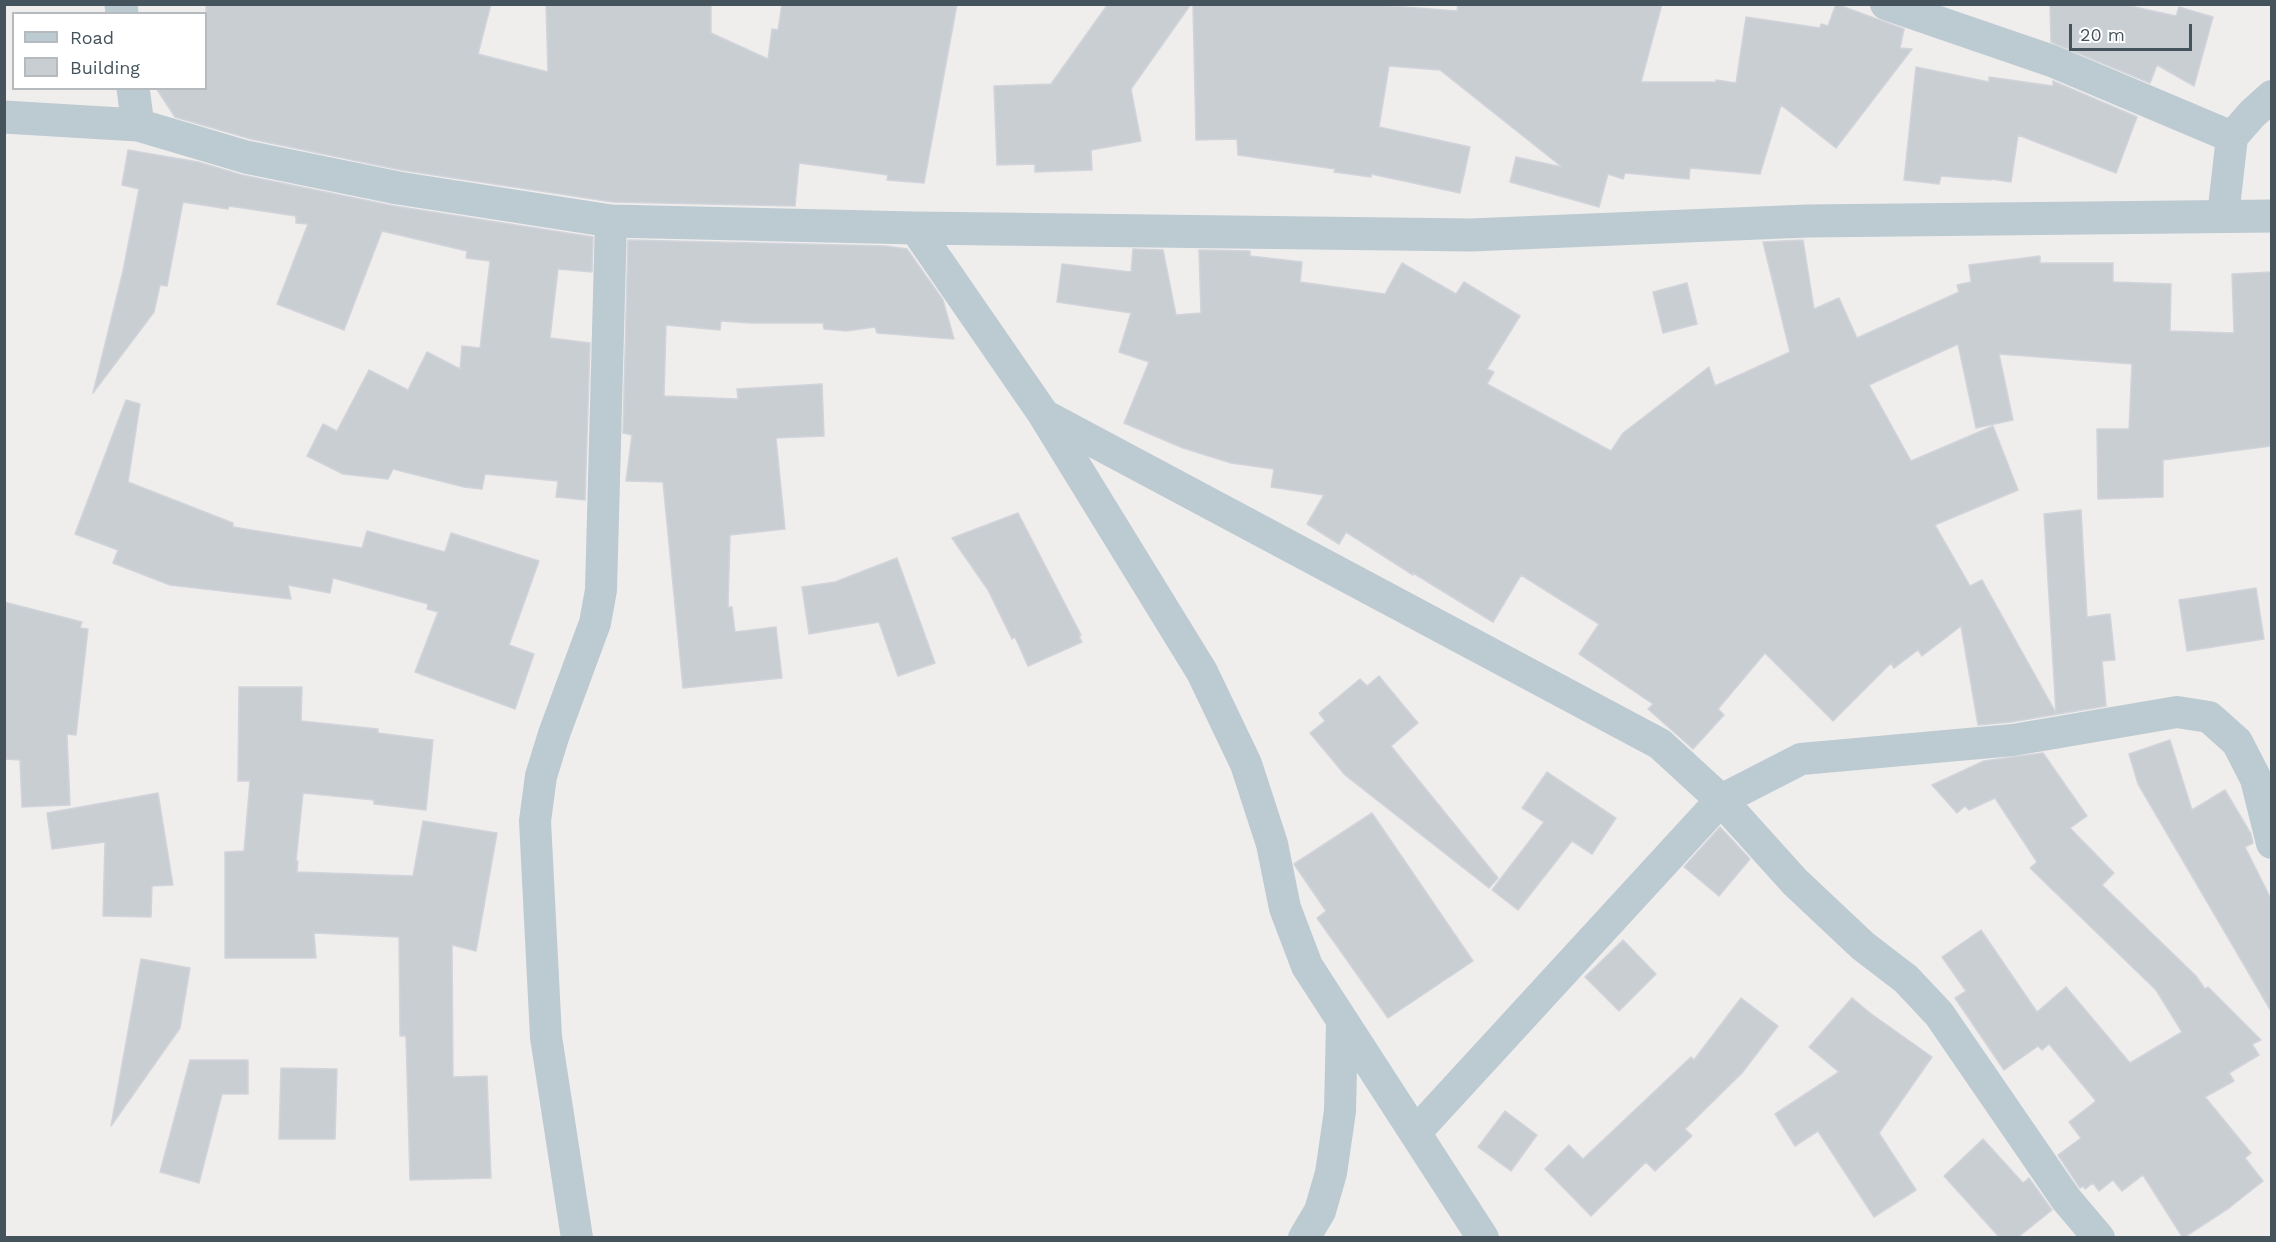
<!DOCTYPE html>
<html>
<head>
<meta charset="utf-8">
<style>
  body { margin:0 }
  #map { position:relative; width:2276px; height:1242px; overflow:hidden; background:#f0eded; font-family:"Work Sans",sans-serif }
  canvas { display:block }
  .frame { position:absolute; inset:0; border:6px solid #44535c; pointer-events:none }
  .legend { position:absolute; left:12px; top:12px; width:195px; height:78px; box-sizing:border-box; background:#fff; border:2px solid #b4babe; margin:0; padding:8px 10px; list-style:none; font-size:18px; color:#44535c }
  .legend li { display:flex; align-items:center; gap:12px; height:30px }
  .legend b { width:30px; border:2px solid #b4babe }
  .scale { position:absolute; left:2069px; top:24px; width:123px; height:27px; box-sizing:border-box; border:3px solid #44535c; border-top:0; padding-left:8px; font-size:18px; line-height:21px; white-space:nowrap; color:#44535c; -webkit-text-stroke:4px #fff; paint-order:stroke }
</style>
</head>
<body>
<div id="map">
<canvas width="2276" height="1242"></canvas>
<div class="frame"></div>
<ul class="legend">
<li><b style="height:8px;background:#bccad1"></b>Road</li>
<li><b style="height:16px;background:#c9ced3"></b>Building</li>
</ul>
<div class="scale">20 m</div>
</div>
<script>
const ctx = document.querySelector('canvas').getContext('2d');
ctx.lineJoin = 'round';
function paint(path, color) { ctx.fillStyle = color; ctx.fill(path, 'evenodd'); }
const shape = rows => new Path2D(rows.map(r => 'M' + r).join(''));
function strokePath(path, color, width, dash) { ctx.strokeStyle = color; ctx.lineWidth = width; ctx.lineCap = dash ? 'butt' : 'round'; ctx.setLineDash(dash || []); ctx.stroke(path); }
const building = shape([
  [206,4,491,4,478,54,548,72,546,4,711,4,711,33,768,59,772,29,778,30,782,4,957,4,924,183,887,180,888,175,799,163,795,206,613,202,401,170,251,139,175,117,156,88,206,88,206,4],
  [1108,4,1191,4,1131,89,1141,141,1091,150,1092,170,1035,172,1035,164,997,165,994,86,1051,84,1108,4],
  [1193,4,1366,4,1457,11,1458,4,1662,4,1641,82,1716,82,1716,80,1736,83,1746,17,1820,28,1821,24,1828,26,1836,4,1904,29,1900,48,1912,49,1836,148,1781,105,1760,174,1690,168,1689,179,1625,173,1623,179,1608,174,1599,207,1510,182,1516,157,1562,167,1440,70,1389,66,1379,127,1470,147,1460,193,1371,174,1371,177,1334,172,1335,169,1238,155,1237,139,1196,140,1193,4],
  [2050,4,2121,4,2176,16,2179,7,2213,17,2194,86,2157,65,2150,83,2051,42,2050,4],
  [1916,67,1989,82,1989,77,2053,86,2053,81,2137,117,2116,173,2018,135,2011,182,1991,179,1991,180,1941,176,1939,184,1904,180,1916,67],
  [128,150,198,162,242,175,394,206,593,237,592,272,558,269,550,338,590,343,585,500,556,497,558,481,485,474,482,489,464,487,393,469,388,479,343,474,307,456,323,424,337,431,369,370,408,390,427,352,460,369,462,346,480,348,490,261,466,258,467,251,382,231,344,330,277,304,308,224,296,223,296,216,229,206,228,209,183,202,167,286,160,285,154,312,93,393,123,271,139,189,122,185,128,150],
  [628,240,886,246,907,249,943,300,954,339,877,333,875,327,846,331,824,329,823,323,751,323,721,321,720,330,666,325,664,396,738,399,737,389,822,384,824,436,776,438,785,529,730,535,728,607,732,607,735,632,776,627,782,678,683,688,663,482,626,481,632,435,623,433,628,240],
  [1803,240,1814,309,1839,298,1857,338,1959,292,1957,285,1971,282,1969,265,2040,256,2040,263,2113,263,2113,282,2171,284,2170,331,2234,333,2232,274,2271,272,2271,446,2163,460,2163,497,2098,499,2097,429,2129,429,2132,364,1999,354,2013,420,1976,428,1958,344,1869,385,1911,461,1993,426,2018,490,1935,525,1970,586,1982,580,2056,713,2044,514,2081,510,2087,617,2110,614,2115,660,2102,661,2106,706,2011,722,1978,725,1961,626,1922,656,1918,650,1894,668,1891,663,1833,721,1765,653,1718,709,1724,715,1693,749,1648,709,1653,704,1579,654,1599,624,1521,575,1493,622,1413,573,1413,575,1346,532,1339,544,1307,524,1324,495,1271,487,1274,469,1231,463,1183,448,1124,423,1149,362,1119,352,1131,313,1057,302,1062,264,1131,272,1133,249,1163,250,1176,315,1201,313,1199,250,1250,251,1250,256,1302,262,1300,282,1385,294,1402,263,1456,294,1464,282,1520,316,1487,369,1494,372,1487,384,1611,451,1623,433,1709,367,1715,386,1790,352,1763,242,1803,240],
  [1687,283,1697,324,1663,333,1653,292,1687,283],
  [126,400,140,404,128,482,233,523,233,527,362,548,367,531,445,552,451,533,539,561,509,645,534,654,515,709,415,672,438,612,427,609,428,604,333,578,330,593,288,585,291,599,170,585,113,563,118,550,75,534,126,400],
  [1018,513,1081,635,1079,636,1082,642,1028,666,1015,637,1012,639,988,590,952,538,1018,513],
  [897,558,935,663,898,676,879,622,809,634,802,587,835,582,897,558],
  [2256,588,2264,639,2187,651,2179,600,2256,588],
  [4,602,82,622,80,628,88,629,76,735,67,734,70,805,22,807,20,760,4,759,4,602],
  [1379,676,1418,723,1391,746,1498,878,1489,888,1345,775,1310,733,1325,721,1319,713,1360,679,1367,686,1379,676],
  [239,687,302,687,301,721,378,729,378,733,433,740,426,810,374,804,374,800,303,793,296,861,298,861,297,872,413,876,423,821,497,833,476,951,452,945,453,1077,487,1076,491,1178,410,1180,406,1036,400,1036,399,937,314,933,316,958,225,958,225,852,244,851,250,781,238,781,239,687],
  [2170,740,2192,810,2225,790,2251,834,2253,843,2245,847,2271,899,2271,1011,2138,784,2129,754,2170,740],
  [2043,753,2087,816,2070,828,2114,873,2102,885,2196,976,2205,989,2208,987,2261,1040,2252,1044,2259,1055,2229,1073,2234,1081,2205,1097,2251,1153,2245,1158,2263,1181,2229,1208,2183,1238,2143,1175,2122,1191,2113,1180,2099,1191,2093,1183,2085,1189,2083,1186,2080,1188,2058,1155,2081,1138,2069,1122,2096,1101,2049,1044,2042,1050,2038,1046,2004,1070,1955,998,1966,991,1942,957,1981,930,2037,1012,2066,987,2130,1063,2182,1032,2156,990,2030,868,2037,862,1995,798,1969,810,1965,806,1957,813,1932,785,1984,761,2043,753],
  [1547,772,1616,818,1592,854,1572,841,1518,910,1492,890,1544,822,1522,808,1547,772],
  [158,793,173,885,152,886,151,917,103,916,105,842,52,849,47,813,158,793],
  [1372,813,1473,961,1388,1018,1317,918,1326,911,1294,864,1372,813],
  [1720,827,1750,859,1719,896,1684,867,1720,827],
  [1623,940,1656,974,1619,1011,1585,977,1623,940],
  [141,959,190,968,180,1028,111,1126,141,959],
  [1741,998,1778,1026,1742,1073,1685,1129,1692,1136,1655,1171,1646,1162,1591,1216,1545,1169,1569,1145,1583,1159,1691,1057,1694,1060,1741,998],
  [1852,998,1870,1013,1932,1057,1879,1133,1916,1190,1874,1217,1818,1131,1795,1146,1775,1114,1839,1072,1809,1047,1852,998],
  [190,1060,248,1060,248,1094,222,1094,199,1183,160,1172,190,1060],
  [281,1068,337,1069,335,1139,279,1139,281,1068],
  [1505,1111,1537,1135,1511,1171,1478,1147,1505,1111],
  [1983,1139,2023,1183,2029,1178,2052,1210,2017,1238,2000,1238,1944,1176,1983,1139]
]);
const minor = shape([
  [1886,4,2052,61,2232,137],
  [2223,216,2232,137,2252,114,2272,96],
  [915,228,1044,415,1202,672,1246,764,1272,844,1285,908,1307,966,1483,1238],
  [1044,415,1660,744,1721,800,1795,882,1863,946,1906,979,1939,1014,2066,1199,2099,1238],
  [1415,1133,1721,800,1801,759,2013,740,2177,712,2209,717,2237,742,2256,779,2272,843],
  [577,1238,546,1037,535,821,541,776,554,734,595,623,601,590,611,221],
  [1304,1238,1320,1211,1331,1173,1340,1111,1342,1022]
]);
const tertiary = shape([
  [121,4,122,14],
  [133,88,138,125],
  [4,117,138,125,246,157,398,188,611,221,915,228,1471,235,1807,221,2272,216]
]);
paint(building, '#c9ced3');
strokePath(building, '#d1d4da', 1.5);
strokePath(minor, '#bccad1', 32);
strokePath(tertiary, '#bccad1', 33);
</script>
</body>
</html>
